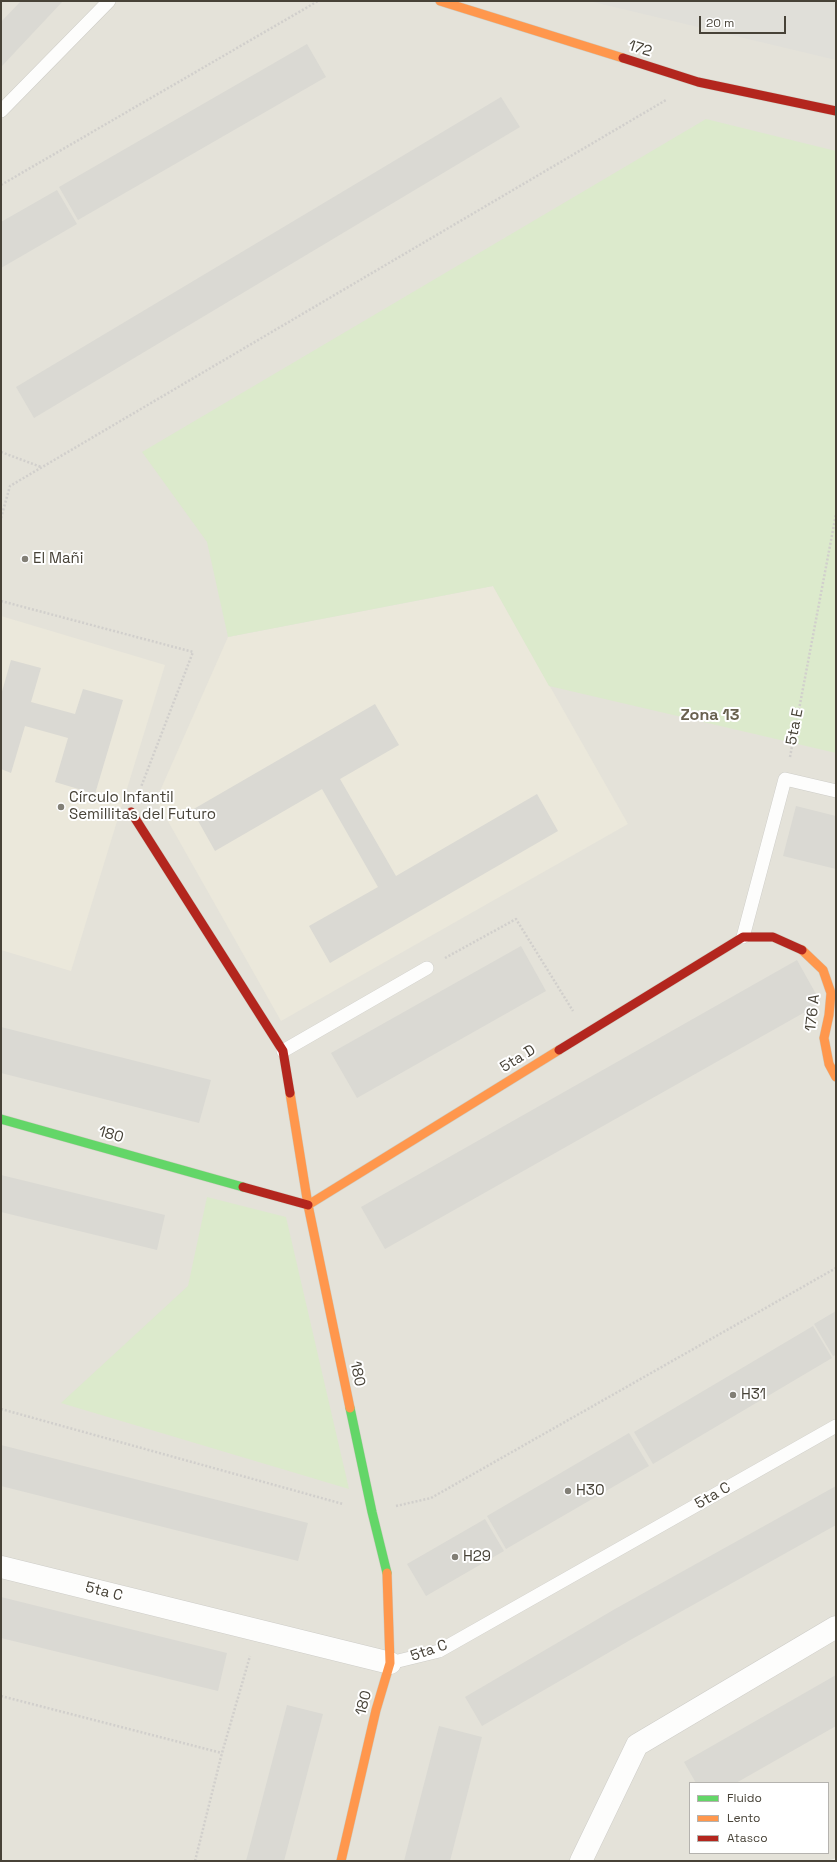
<!DOCTYPE html>
<html>
<head>
<meta charset="utf-8">
<style>
  body { margin:0 }
  #map { position:relative; width:837px; height:1862px; overflow:hidden; background:#f0f0eb; font-family:"Space Grotesk",sans-serif }
  canvas { display:block }
  .frame { position:absolute; inset:0; border:2px solid #474237; pointer-events:none }
  .legend { position:absolute; left:689px; top:1782px; width:140px; height:72px; box-sizing:border-box; background:#fff; border:1px solid #b5b3af; margin:0; padding:5px 7px; list-style:none; font-size:12px; color:#474237 }
  .legend li { display:flex; align-items:center; gap:8px; height:20px }
  .legend b { width:20px; border:1px solid #b5b3af }
  .scale { position:absolute; left:699px; top:16px; width:87px; height:18px; box-sizing:border-box; border:2px solid #474237; border-top:0; padding-left:5px; font-size:12px; line-height:14px; white-space:nowrap; color:#474237; -webkit-text-stroke:3px #fff; paint-order:stroke }
</style>
</head>
<body>
<div id="map">
<canvas width="837" height="1862"></canvas>
<div class="frame"></div>
<ul class="legend">
<li><b style="height:5px;background:#63d668"></b>Fluido</li>
<li><b style="height:5px;background:#ff974d"></b>Lento</li>
<li><b style="height:5px;background:#b3261e"></b>Atasco</li>
</ul>
<div class="scale">20 m</div>
</div>
<script>
const ctx = document.querySelector('canvas').getContext('2d');
ctx.lineJoin = 'round';
function paint(path, color) { ctx.fillStyle = color; ctx.fill(path, 'evenodd'); }
const shape = rows => new Path2D(rows.map(r => 'M' + r).join(''));
function strokePath(path, color, width, dash) { ctx.strokeStyle = color; ctx.lineWidth = width; ctx.lineCap = dash ? 'butt' : 'round'; ctx.setLineDash(dash || []); ctx.stroke(path); }
function drawText(font, color, halo, rows, align = 'center') {
  ctx.font = font + ' "Space Grotesk",sans-serif'; ctx.lineWidth = 4; ctx.setLineDash([]); ctx.textBaseline = 'middle'; ctx.strokeStyle = halo; ctx.fillStyle = color; for (const [text, x, y, turn = 0] of rows) {
    ctx.save(); ctx.translate(x, y); ctx.rotate((+turn || 0) * Math.PI / 180); ctx.textAlign = isNaN(turn) ? turn : align; if (halo) ctx.strokeText(text, 0, 0); ctx.fillText(text, 0, 0); ctx.restore();
  }
}
const residential = shape([
  [1,1,836,1,836,1858,828,1861,1,1861],
  [690,1783,828,1783,828,1853,690,1853]
]);
const industrial = shape([
  [589,1,836,1,836,60]
]);
const education = shape([
  [493,586,628,824,281,1021,156,800,228,637],
  [1,616,165,665,71,971,1,950]
]);
const green = shape([
  [706,119,836,151,836,753,549,686,493,586,228,637,207,542,142,452],
  [207,1197,286,1217,349,1489,61,1403,188,1286]
]);
const building = shape([
  [21,1,63,1,1,67,1,22],
  [307,44,326,77,78,220,59,187],
  [501,97,520,127,34,418,16,387],
  [57,190,77,224,1,268,1,222],
  [11,660,41,668,31,702,75,714,83,689,123,700,95,794,55,782,68,738,25,726,11,773,1,769,1,695],
  [375,704,399,745,340,779,396,876,537,794,558,831,330,963,309,926,378,887,322,789,215,851,192,810],
  [796,806,836,816,836,869,783,856],
  [521,946,546,991,357,1098,331,1053],
  [797,960,821,1003,385,1249,361,1207],
  [1,1027,211,1080,199,1123,1,1073],
  [1,1175,165,1215,157,1250,1,1212],
  [836,1311,836,1355,833,1356,814,1324],
  [813,1326,832,1358,653,1464,634,1432],
  [629,1433,649,1466,506,1549,487,1516],
  [1,1445,308,1523,298,1561,1,1486],
  [836,1486,836,1525,632,1639,482,1726,465,1697,615,1609],
  [485,1519,504,1551,426,1596,407,1564],
  [1,1597,227,1653,218,1691,1,1638],
  [836,1675,836,1726,736,1783,696,1783,684,1762],
  [287,1705,323,1714,284,1861,246,1861],
  [439,1726,482,1737,450,1861,404,1861]
]);
const path = shape([
  [1,185,318,1],
  [1,452,41,467],
  [1,518,10,486,666,100],
  [1,601,193,652,141,787],
  [790,757,836,514],
  [445,958,516,919,573,1011],
  [1,1409,343,1504],
  [396,1506,431,1498,836,1268],
  [1,1696,222,1753],
  [195,1861,222,1753,250,1656]
]);
const lane = shape([
  [1,111,109,1],
  [743,937,785,779,836,791],
  [283,1051,427,968],
  [390,1663,439,1651,836,1426]
]);
const street = shape([
  [1,1567,390,1663],
  [581,1861,637,1745,836,1627]
]);
const fast = shape([
  [1,1119,243,1187],
  [350,1408,372,1512,387,1573]
]);
const slow = shape([
  [440,1,623,58],
  [802,950,823,970,831,993,829,1015,824,1038,829,1064,836,1077],
  [290,1093,308,1205,350,1408],
  [308,1205,559,1050],
  [341,1861,376,1710,390,1663,387,1573]
]);
const jam = shape([
  [623,58,698,82,836,111],
  [131,812,283,1051,290,1093],
  [559,1050,743,937,773,937,802,950],
  [243,1187,308,1205]
]);
const markers = [
  [25,559,4,"#827f76"],
  [61,807,4,"#827f76"],
  [733,1395,4,"#827f76"],
  [568,1491,4,"#827f76"],
  [455,1557,4,"#827f76"]
];
const streetNames = [
  ["172",640,49,17],
  ["5ta E",795,727,-79],
  ["176 A",813,1013,-84],
  ["5ta D",518,1059,-32],
  ["180",111,1135,16],
  ["180",357,1374,78],
  ["5ta C",713,1496,-30],
  ["5ta C",104,1592,14],
  ["5ta C",429,1651,-19],
  ["180",364,1703,-75]
];
const poiNames = [
  ["El Mañi",33,559],
  ["Círculo Infantil",69,798],
  ["Semillitas del Futuro",69,815],
  ["H31",741,1395],
  ["H30",576,1491],
  ["H29",463,1557]
];
const neighbourhoodNames = [
  ["Zona 13",710,716]
];
paint(residential, '#e4e2d9');
paint(industrial, '#e0dfd9');
paint(education, '#ebe8db');
paint(green, '#dceacc');
paint(building, '#dad9d3');
strokePath(lane, '#cecdc8', 14);
strokePath(street, '#cecdc8', 23);
strokePath(fast, '#cfcdc2', 10);
strokePath(slow, '#cfcdc2', 10);
strokePath(jam, '#cfcdc2', 10);
strokePath(path, '#d1cfcc', 2.5, [2, 2]);
strokePath(lane, '#fdfdfc', 13);
strokePath(street, '#fdfdfc', 22);
strokePath(fast, '#63d668', 9);
strokePath(slow, '#ff974d', 9);
strokePath(jam, '#b3261e', 9);
for (const [x, y, r, color] of markers) { const dot = new Path2D(); dot.arc(x, y, r, 0, 2 * Math.PI); ctx.fillStyle = color; ctx.fill(dot); strokePath(dot, '#fff', 1.5); }
drawText('15px', '#474237', '#fff', streetNames);
drawText('15px', '#474237', '#fff', poiNames, 'left');
drawText('bold 16px', '#69614f', '#fff', neighbourhoodNames);
</script>
</body>
</html>
